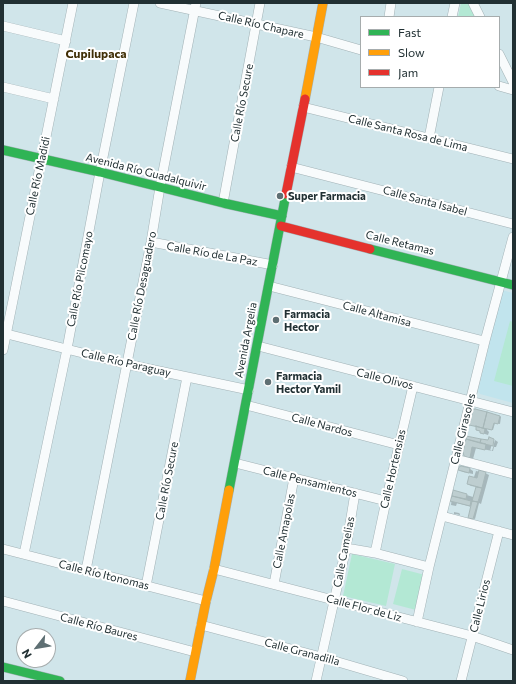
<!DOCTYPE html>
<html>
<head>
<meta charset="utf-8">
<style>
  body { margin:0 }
  #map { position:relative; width:516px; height:684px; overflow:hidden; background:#d0e5ea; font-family:Commissioner,sans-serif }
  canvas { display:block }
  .frame { position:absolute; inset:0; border:4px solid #213033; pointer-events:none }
  .legend { position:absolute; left:360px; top:16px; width:140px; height:72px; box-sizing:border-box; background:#fff; border:1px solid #a6acad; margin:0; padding:5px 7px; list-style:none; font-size:12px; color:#213033 }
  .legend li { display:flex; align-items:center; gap:8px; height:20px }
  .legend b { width:20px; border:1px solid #a6acad }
  .north { position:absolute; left:16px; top:628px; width:40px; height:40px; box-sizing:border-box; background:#fff; border:1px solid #a6acad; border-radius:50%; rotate:239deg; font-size:11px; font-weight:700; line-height:16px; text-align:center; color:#213033 }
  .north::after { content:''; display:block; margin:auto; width:14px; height:18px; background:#5e6f73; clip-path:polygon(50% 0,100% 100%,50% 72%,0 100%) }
</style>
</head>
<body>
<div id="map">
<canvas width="516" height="684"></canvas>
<div class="frame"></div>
<ul class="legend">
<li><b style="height:5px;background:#30b455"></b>Fast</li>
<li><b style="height:5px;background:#ff9f0a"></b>Slow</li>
<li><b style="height:5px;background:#e5322d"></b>Jam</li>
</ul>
<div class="north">N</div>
</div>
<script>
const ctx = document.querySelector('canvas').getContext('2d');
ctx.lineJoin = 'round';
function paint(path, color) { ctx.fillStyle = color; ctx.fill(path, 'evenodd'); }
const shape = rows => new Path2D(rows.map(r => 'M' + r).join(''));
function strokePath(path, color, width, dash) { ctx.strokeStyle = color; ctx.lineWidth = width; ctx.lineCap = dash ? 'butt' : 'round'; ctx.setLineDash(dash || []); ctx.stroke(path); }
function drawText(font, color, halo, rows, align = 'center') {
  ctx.font = font + ' Commissioner,sans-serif'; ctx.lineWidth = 4; ctx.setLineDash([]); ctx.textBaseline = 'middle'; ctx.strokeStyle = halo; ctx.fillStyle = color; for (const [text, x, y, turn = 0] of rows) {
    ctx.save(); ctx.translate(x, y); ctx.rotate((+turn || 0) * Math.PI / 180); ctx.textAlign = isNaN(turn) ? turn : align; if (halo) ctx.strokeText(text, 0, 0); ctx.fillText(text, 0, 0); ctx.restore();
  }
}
const built = shape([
  [502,290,513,293,513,403,480,394,478,391]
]);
const green = shape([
  [461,3,470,3,477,17,458,17],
  [510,321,513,322,513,386,494,381],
  [352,554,395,564,386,606,343,596],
  [402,569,425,575,416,610,393,604]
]);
const shadow = shape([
  [475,410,500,416,501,417,500,424,495,423,493,430,487,429,487,430,489,432,488,435,485,434,477,429,477,427,470,424],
  [467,437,489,441,493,440,490,451,492,451,495,440,498,442,496,447,494,447,493,451,476,448,473,459,466,456],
  [461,467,470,469,473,471,473,474,463,472,459,470],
  [476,471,485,473,489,475,481,504,479,503,475,519,471,518,472,507,457,503,456,506,451,505,452,497,456,499,453,496,454,491,473,497,477,487,471,486,468,484,473,480],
  [454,512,459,513,460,514,460,515,456,514,454,514]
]);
const building = shape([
  [475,409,487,412,483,428,469,425,473,410,475,409],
  [487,412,500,416,498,424,494,423,492,430,483,428,487,412],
  [476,426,485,429,484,434,480,433,480,431,476,430,476,426],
  [466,436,481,439,480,443,466,439,466,436],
  [489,437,494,439,493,446,480,443,481,439,488,440,489,437],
  [466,439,486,444,485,450,472,447,470,458,466,457,464,456,463,452,466,439],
  [461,466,470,468,469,473,458,470,459,467,461,466],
  [479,470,486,472,482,488,467,484,469,476,477,478,479,470],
  [476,487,482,488,478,502,472,501,476,487],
  [453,490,467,494,466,499,452,496,453,490],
  [452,496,471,501,470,506,450,501,452,496],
  [472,501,478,502,473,519,468,518,472,501]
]);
const street = shape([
  [160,3,316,37,361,50],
  [473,3,480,17],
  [389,17,391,3],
  [452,17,455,3],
  [3,26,66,41],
  [499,54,513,82],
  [499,86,513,90],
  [3,87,54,99],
  [303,107,513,159],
  [429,138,439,87],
  [291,167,513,224],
  [223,203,260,3],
  [151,242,273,265],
  [269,286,480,340,485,341],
  [3,333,126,364,249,390],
  [258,346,513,412],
  [3,350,73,3],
  [246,405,399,445],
  [456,459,513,474],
  [235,463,386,501],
  [442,516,513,535],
  [346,548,375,553,429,567],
  [3,549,206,601],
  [375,553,386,501,413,386],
  [24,554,67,349,100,172,134,3],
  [214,569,472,636,513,650],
  [86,570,151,242,160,187,196,3],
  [274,584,294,478],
  [146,586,187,377],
  [3,601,195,652],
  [417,622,429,567,485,341,513,237],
  [201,625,321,657,403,681],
  [316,681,346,548,355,493],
  [461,681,499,531]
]);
const fast = shape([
  [3,150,100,172,223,203,282,216],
  [370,249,513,285],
  [229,490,286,194],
  [3,667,60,681]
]);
const slow = shape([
  [305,99,323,3],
  [190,681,206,601,214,569,229,490]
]);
const jam = shape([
  [286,194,305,99],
  [281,226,370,249]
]);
const markers = [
  [280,196,4,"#5e6f73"],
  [276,320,4,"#5e6f73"],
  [268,382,4,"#5e6f73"]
];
const streetNames = [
  ["Calle Río Chapare",261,25,13],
  ["Calle Río Secure",242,103,-79],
  ["Calle Santa Rosa de Lima",408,133,14],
  ["Avenida Río Guadalquivir",146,172,14],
  ["Calle Río Madidi",38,176,-78],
  ["Calle Santa Isabel",425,201,15],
  ["Calle Retamas",400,243,14],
  ["Calle Río de La Paz",212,254,10],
  ["Calle Río Pilcomayo",80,279,-79],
  ["Calle Río Desaguadero",142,286,-79],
  ["Calle Altamisa",377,314,15],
  ["Avenida Argelia",246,340,-79],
  ["Calle Río Paraguay",126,363,13],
  ["Calle Olivos",385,379,14],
  ["Calle Nardos",322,425,15],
  ["Calle Girasoles",463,429,-76],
  ["Calle Hortensias",393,469,-77],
  ["Calle Río Secure",167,481,-79],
  ["Calle Pensamientos",310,482,14],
  ["Calle Amapolas",284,531,-79],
  ["Calle Camelias",344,552,-79],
  ["Calle Río Itonomas",104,575,14],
  ["Calle Lirios",480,606,-76],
  ["Calle Flor de Liz",364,608,15],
  ["Calle Río Baures",99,627,15],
  ["Calle Granadilla",302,652,15]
];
const poiNames = [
  ["Super Farmacia",288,196],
  ["Farmacia",284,314],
  ["Hector",284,327],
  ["Farmacia",276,376],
  ["Hector Yamil",276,389]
];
const neighbourhoodNames = [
  ["Cupilupaca",96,54]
];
paint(built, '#c1e4ed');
paint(green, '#b3e8d4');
paint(shadow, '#0003');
paint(building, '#beced0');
strokePath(building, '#a6b7b8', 1);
strokePath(street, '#a2b2b6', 10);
strokePath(fast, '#a2b2b6', 10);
strokePath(slow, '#a2b2b6', 10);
strokePath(jam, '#a2b2b6', 10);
strokePath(street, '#f8fbfc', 9);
strokePath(fast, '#30b455', 9);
strokePath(slow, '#ff9f0a', 9);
strokePath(jam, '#e5322d', 9);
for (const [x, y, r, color] of markers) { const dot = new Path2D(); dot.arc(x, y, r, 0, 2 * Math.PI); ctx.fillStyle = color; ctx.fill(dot); strokePath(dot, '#fff', 1.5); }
drawText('11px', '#213033', '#fff', streetNames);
drawText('bold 11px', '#213033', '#fff', poiNames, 'left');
drawText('bold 12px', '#402f06', '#fff', neighbourhoodNames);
</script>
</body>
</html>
